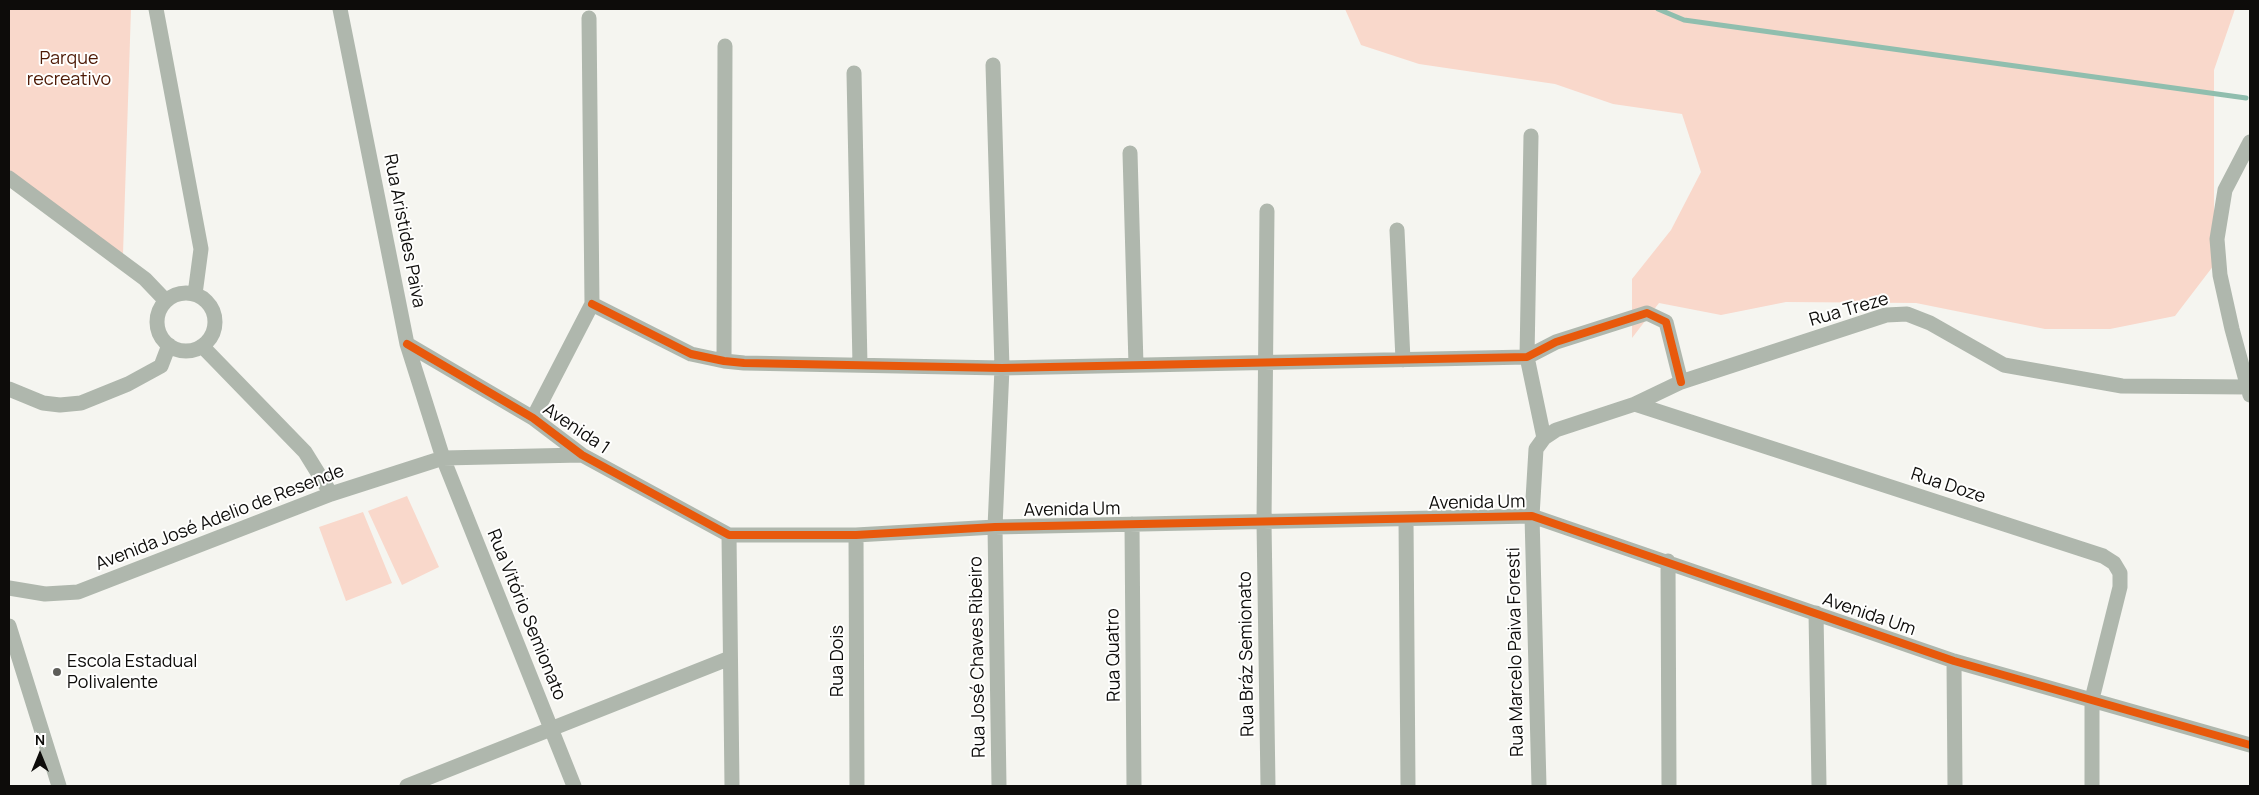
<!DOCTYPE html>
<html>
<head>
<meta charset="utf-8">
<style>
  body { margin:0 }
  #map { position:relative; width:2259px; height:795px; overflow:hidden; background:#f5f5f0; font-family:Manrope,sans-serif }
  canvas { display:block }
  .frame { position:absolute; inset:0; border:10px solid #0d0c0a; pointer-events:none }
  .north { position:absolute; left:15px; top:730px; width:50px; height:50px; -webkit-text-stroke:4px #fffffe; paint-order:stroke; rotate:0deg; font-size:14px; font-weight:700; line-height:20px; text-align:center; color:#0d0c0a }
  .north::after { content:''; display:block; margin:auto; width:18px; height:22px; background:#0d0c0a; clip-path:polygon(50% 0,100% 100%,50% 72%,0 100%) }
</style>
</head>
<body>
<div id="map">
<canvas width="2259" height="795"></canvas>
<div class="frame"></div>
<div class="north">N</div>
</div>
<script>
const ctx = document.querySelector('canvas').getContext('2d');
ctx.lineJoin = 'round';
function paint(path, color) { ctx.fillStyle = color; ctx.fill(path, 'evenodd'); }
const shape = rows => new Path2D(rows.map(r => 'M' + r).join(''));
function strokePath(path, color, width, dash) { ctx.strokeStyle = color; ctx.lineWidth = width; ctx.lineCap = dash ? 'butt' : 'round'; ctx.setLineDash(dash || []); ctx.stroke(path); }
function drawText(font, color, halo, rows, align = 'center') {
  ctx.font = font + ' Manrope,sans-serif'; ctx.lineWidth = 4; ctx.setLineDash([]); ctx.textBaseline = 'middle'; ctx.strokeStyle = halo; ctx.fillStyle = color; for (const [text, x, y, turn = 0] of rows) {
    ctx.save(); ctx.translate(x, y); ctx.rotate((+turn || 0) * Math.PI / 180); ctx.textAlign = isNaN(turn) ? turn : align; if (halo) ctx.strokeText(text, 0, 0); ctx.fillText(text, 0, 0); ctx.restore();
  }
}
const green = shape([
  [13,9,131,9,123,254,9,171,9,10],
  [1345,9,2235,9,2214,70,2214,265,2175,316,2110,329,2045,329,1916,303,1786,302,1721,315,1659,303,1632,338,1632,279,1671,230,1701,172,1682,114,1613,104,1555,84,1419,64,1361,45],
  [407,496,439,567,402,585,368,511],
  [363,512,392,583,346,601,319,527]
]);
const stream = shape([
  [1658,9,1684,20,2246,98]
]);
const minor = shape([
  [156,9,201,249,195,294],
  [340,9,407,344,443,458,574,786],
  [993,65,1002,368,995,527,999,786],
  [854,73,860,365],
  [1531,136,1527,357,1544,438],
  [1130,153,1136,365],
  [9,178,145,279,166,301],
  [1267,211,1264,522,1268,786],
  [1397,230,1403,360],
  '157 322a29 29 0 1 1 58 0a29 29 0 1 1-58 0Z',
  [592,304,691,354,724,361,744,363,1002,368,1527,357,1556,342,1647,313,1666,322,1681,382],
  [407,344,533,418,582,455,729,535,856,535,995,527,1532,516,1954,661,2250,745],
  [202,346,305,452,331,494],
  [724,361,725,46],
  [9,389,43,403,60,405,81,403,128,384,161,366,169,345],
  [2250,395,2232,329,2220,275,2217,239,2225,190,2250,142],
  [1635,404,2103,556,2114,563,2120,573,2120,587,2092,699,2092,786],
  [533,418,592,304,589,18],
  [1406,519,1408,786],
  [1132,524,1134,786],
  [729,535,732,786],
  [856,535,857,786],
  [1668,561,1669,786],
  [9,588,45,594,78,592,331,494,443,458,582,455],
  [1816,613,1819,786],
  [9,626,59,786],
  [1954,661,1955,786],
  [407,786,730,658],
  [1539,786,1532,516,1536,449,1544,438,1556,430,1635,404,1681,382,1886,315,1907,314,1930,323,2004,365,2122,386,2248,387]
]);
const cycleway = shape([
  [592,304,691,354,724,361,744,363,1002,368,1527,357,1556,342,1647,313,1666,322,1681,382],
  [407,344,533,418,582,455,729,535,856,535,995,527,1532,516,1954,661,2250,745]
]);
const markers = [
  [57,672,5,"#5e5e5a"]
];
const parkNames = [
  ["Parque",69,59],
  ["recreativo",69,80]
];
const streetNames = [
  ["Rua Aristides Paiva",404,231,79],
  ["Rua Treze",1849,310,-16],
  ["Avenida 1",576,429,34],
  ["Rua Doze",1948,486,18],
  ["Avenida Um",1477,503,-1],
  ["Avenida Um",1072,510,-1],
  ["Avenida José Adelio de Resende",220,518,-21],
  ["Rua Vitório Semionato",526,615,68],
  ["Avenida Um",1869,615,19],
  ["Rua Marcelo Paiva Foresti",1516,652,-91],
  ["Rua Bráz Semionato",1247,654,-91],
  ["Rua Quatro",1114,655,-91],
  ["Rua José Chaves Ribeiro",978,657,-91],
  ["Rua Dois",838,661,-90]
];
const poiNames = [
  ["Escola Estadual",67,662],
  ["Polivalente",67,683]
];
paint(green, '#f9d8cb');
strokePath(stream, '#90beae', 5);
strokePath(minor, '#afb7ad', 15);
strokePath(cycleway, '#e8590c', 8);
for (const [x, y, r, color] of markers) { const dot = new Path2D(); dot.arc(x, y, r, 0, 2 * Math.PI); ctx.fillStyle = color; ctx.fill(dot); strokePath(dot, '#fffffe', 2); }
drawText('18px', '#4e1a06', '#fffffe', parkNames);
drawText('18px', '#0d0c0a', '#fffffe', streetNames);
drawText('18px', '#0d0c0a', '#fffffe', poiNames, 'left');
</script>
</body>
</html>
